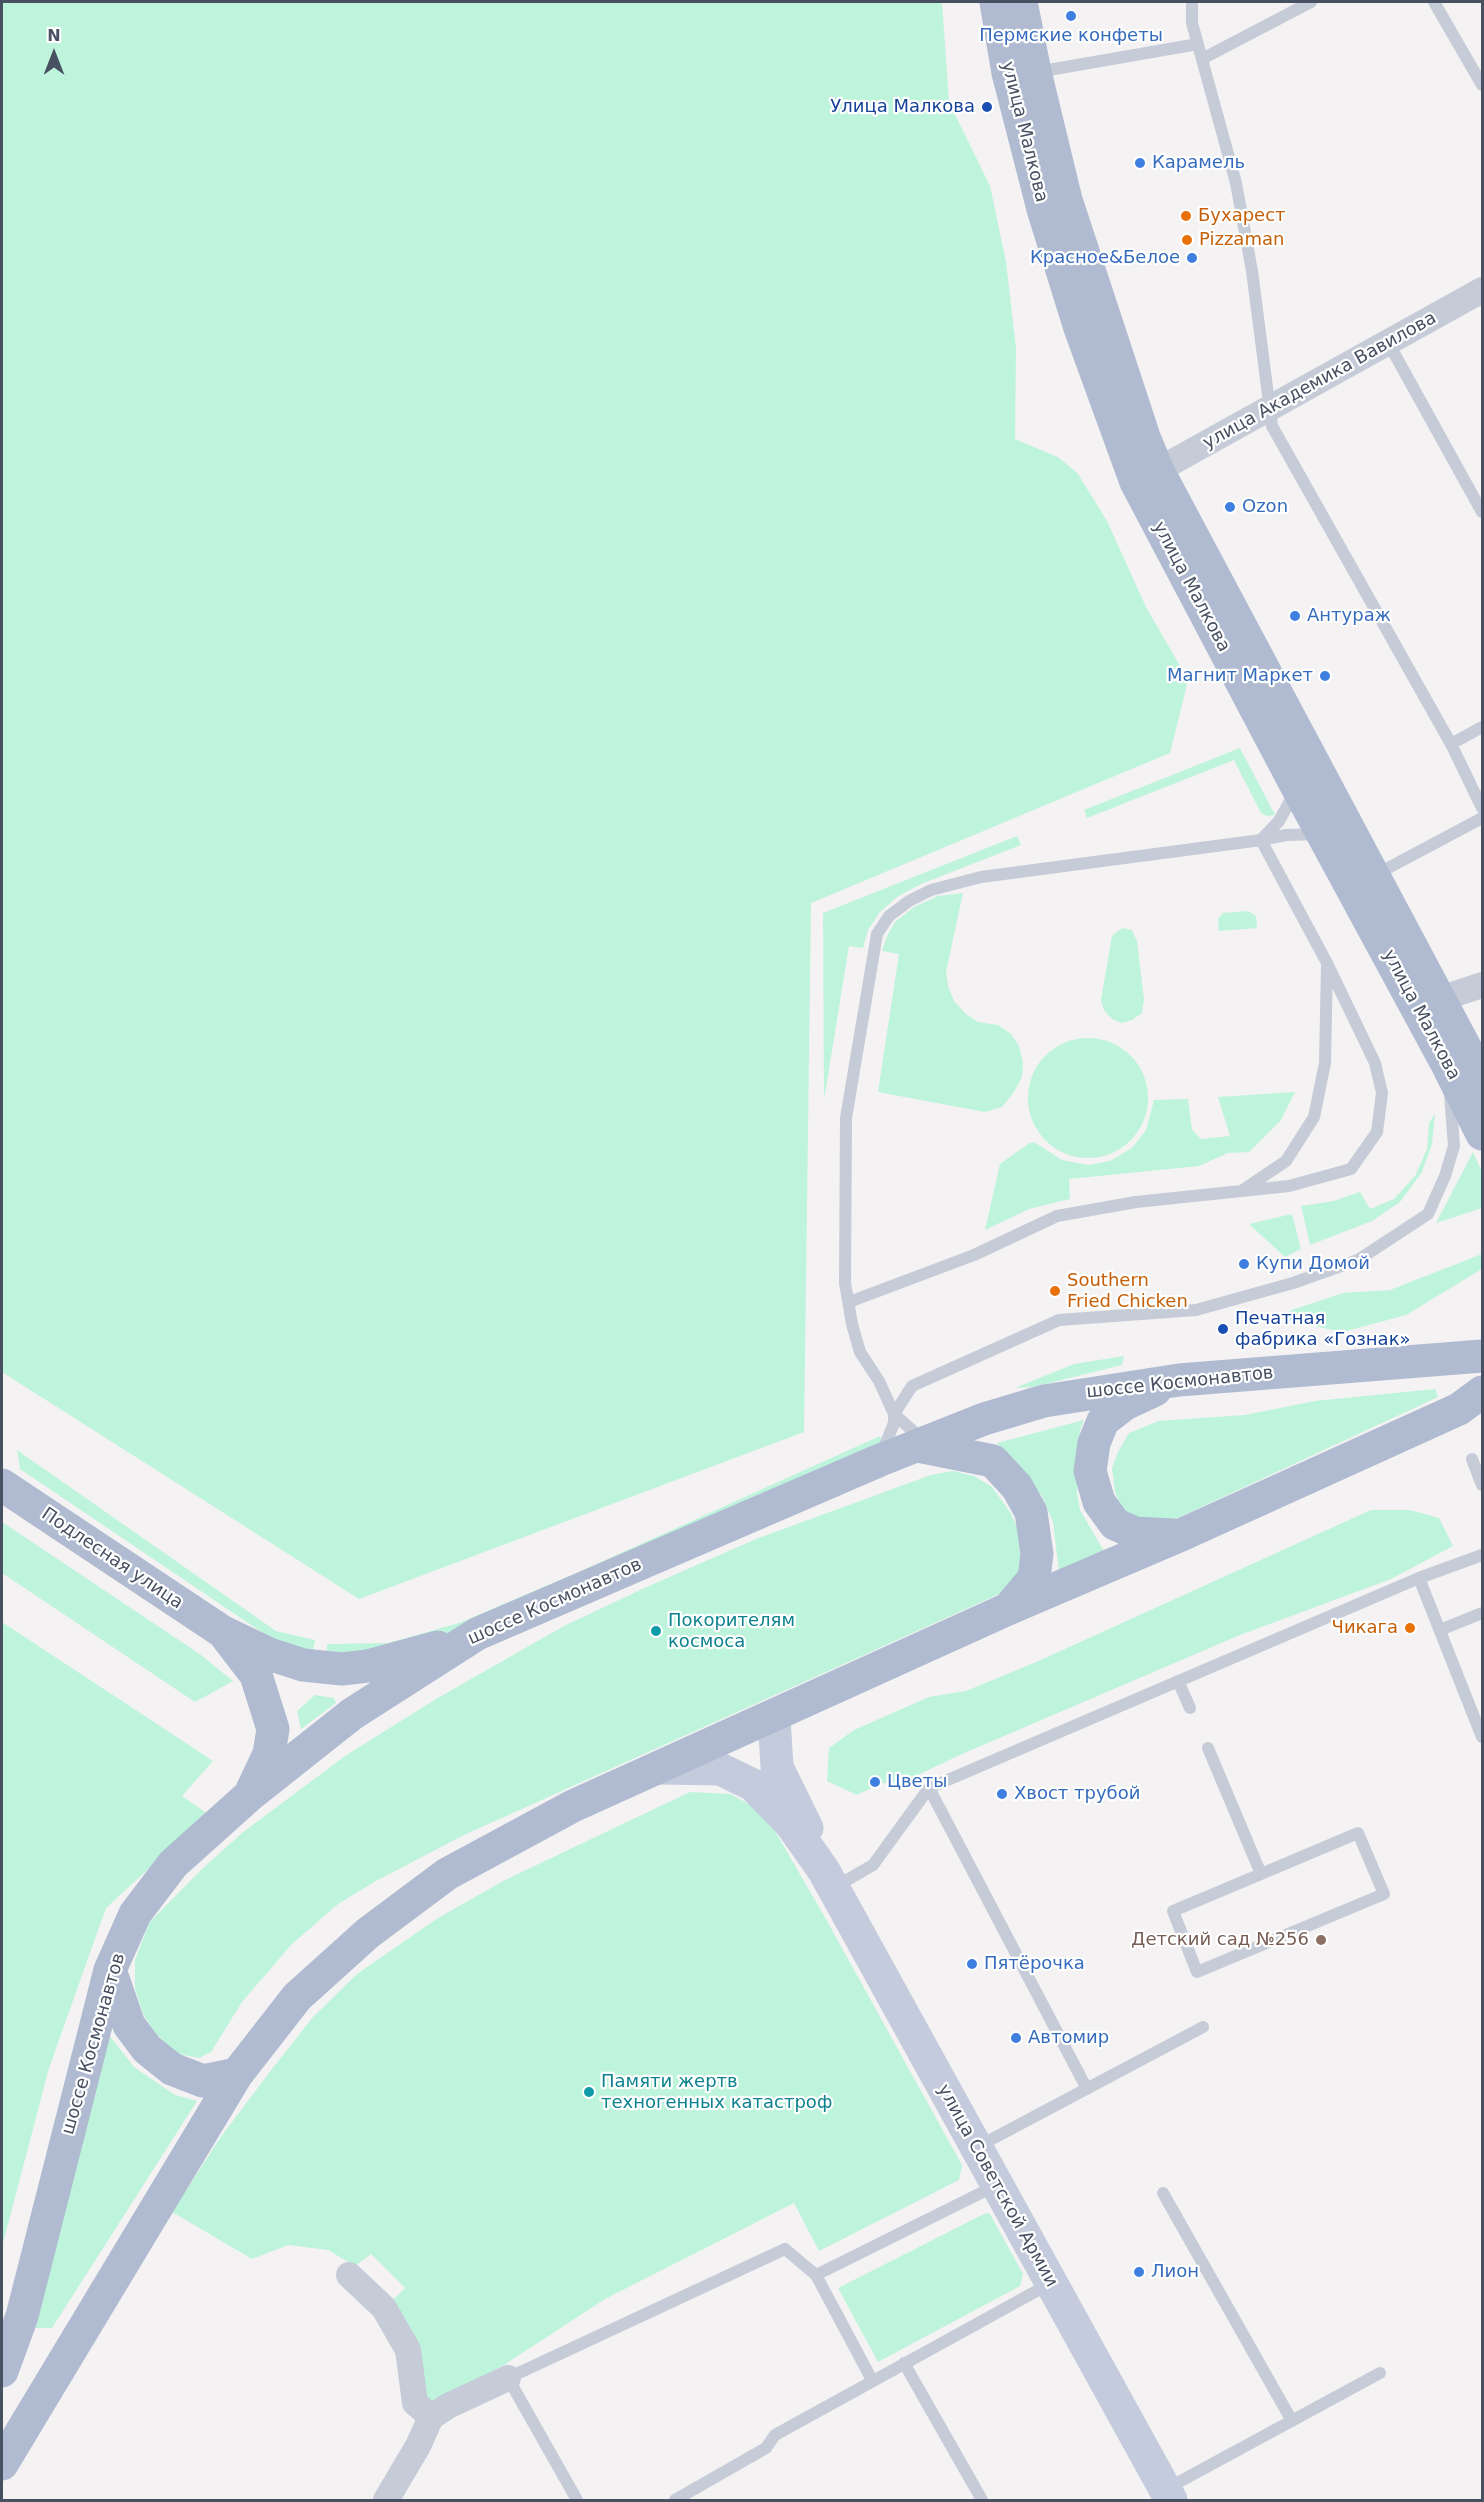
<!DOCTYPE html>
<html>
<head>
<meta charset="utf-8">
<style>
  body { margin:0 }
  #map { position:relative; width:1484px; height:2502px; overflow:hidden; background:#f4f2f2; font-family:"DejaVu Sans",sans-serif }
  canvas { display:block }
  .frame { position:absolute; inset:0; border:3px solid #485162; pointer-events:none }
  .north { position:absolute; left:24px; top:24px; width:60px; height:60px; -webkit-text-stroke:4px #fff; paint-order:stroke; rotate:0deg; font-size:16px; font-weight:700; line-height:24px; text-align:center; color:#485162 }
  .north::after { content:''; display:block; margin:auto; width:21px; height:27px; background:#485162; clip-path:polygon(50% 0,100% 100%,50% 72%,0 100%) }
</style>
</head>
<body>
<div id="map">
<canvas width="1484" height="2502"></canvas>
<div class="frame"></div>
<div class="north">N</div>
</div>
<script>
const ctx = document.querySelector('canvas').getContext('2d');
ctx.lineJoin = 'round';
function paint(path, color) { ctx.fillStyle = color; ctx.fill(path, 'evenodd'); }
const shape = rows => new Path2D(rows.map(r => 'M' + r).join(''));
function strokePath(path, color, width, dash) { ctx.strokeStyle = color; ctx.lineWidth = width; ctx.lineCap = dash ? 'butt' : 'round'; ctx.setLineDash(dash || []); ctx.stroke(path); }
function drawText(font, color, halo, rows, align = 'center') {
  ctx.font = font + ' "DejaVu Sans",sans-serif'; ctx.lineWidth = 4.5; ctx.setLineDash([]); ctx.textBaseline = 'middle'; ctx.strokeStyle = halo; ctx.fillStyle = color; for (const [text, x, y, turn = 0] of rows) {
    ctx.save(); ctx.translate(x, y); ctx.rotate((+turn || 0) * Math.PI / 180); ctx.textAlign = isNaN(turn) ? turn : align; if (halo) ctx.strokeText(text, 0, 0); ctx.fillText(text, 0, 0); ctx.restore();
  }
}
const green = shape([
  [2,2,942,2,949,102,990,186,1006,262,1016,348,1015,439,1058,457,1078,474,1107,521,1146,607,1188,680,1170,753,811,903,804,1432,359,1599,2,1372],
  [1240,748,1275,815,1267,816,1261,813,1234,760,1087,818,1084,810],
  [1017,836,1021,845,921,884,897,897,880,912,868,930,863,948,849,946,824,1100,823,913],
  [963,893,946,972,948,986,954,1001,966,1014,978,1022,998,1025,1011,1034,1019,1046,1023,1062,1022,1077,1014,1092,1002,1107,985,1112,878,1092,899,954,882,951,887,936,895,922,914,907,938,896],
  [1248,911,1256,916,1257,928,1219,931,1218,919,1223,913],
  [1122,928,1132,930,1137,941,1144,1000,1142,1013,1132,1020,1122,1023,1112,1019,1104,1010,1101,1000,1112,936],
  '1028 1098a60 60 0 1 1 120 0a60 60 0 1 1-120 0Z',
  [1295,1092,1281,1120,1249,1152,1228,1153,1199,1166,1069,1179,1070,1199,1029,1209,985,1230,1000,1164,1028,1144,1034,1142,1062,1160,1088,1165,1110,1161,1132,1148,1146,1130,1154,1100,1188,1099,1192,1130,1201,1139,1230,1136,1218,1097],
  [1435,1114,1432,1144,1422,1172,1400,1202,1372,1221,1310,1245,1301,1206,1334,1201,1360,1192,1370,1209,1394,1199,1415,1176,1427,1149,1429,1123],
  [1473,1152,1482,1172,1482,1208,1436,1223],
  [1292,1214,1301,1249,1285,1257,1249,1224],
  [1482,1254,1482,1269,1406,1315,1343,1332,1289,1321,1289,1311,1343,1293,1390,1290],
  [1124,1356,1122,1365,1033,1387,1015,1388,1074,1364],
  [1435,1389,1438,1397,1154,1529,1123,1513,1115,1492,1112,1468,1118,1452,1129,1433,1159,1421,1245,1415,1315,1401],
  [1084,1420,1080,1430,1077,1455,1077,1493,1080,1510,1104,1551,1059,1572,1053,1522,1042,1496,997,1443],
  [880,1436,883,1444,450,1637,327,1662,327,1644,388,1643,459,1623,581,1571],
  [17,1450,276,1631,315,1640,312,1657,297,1654,260,1631,20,1469],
  [953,1471,974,1476,992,1487,1010,1512,1019,1531,1023,1552,1017,1586,464,1835,376,1881,338,1904,292,1944,242,2002,211,2052,199,2058,178,2054,157,2035,144,2016,135,1989,135,1960,149,1923,200,1871,242,1833,345,1756,436,1699,564,1626,640,1590,756,1539,931,1475],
  [1371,1510,1410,1510,1439,1518,1453,1546,1391,1579,1240,1635,962,1754,901,1783,882,1783,857,1795,827,1781,829,1748,854,1730,929,1697,966,1691,1034,1663],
  [2,1522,201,1655,233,1681,195,1702,2,1573],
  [2,1622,213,1761,182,1796,208,1814,106,1908,49,2068,2,2247],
  [315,1695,334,1698,336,1703,301,1729,297,1711],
  [690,1792,730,1794,764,1812,827,1921,962,2165,959,2180,819,2251,794,2203,605,2299,504,2365,443,2398,427,2401,390,2303,405,2288,371,2254,355,2266,328,2250,288,2245,252,2259,172,2212,220,2138,272,2069,313,2017,357,1974,438,1918,503,1881],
  [106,2031,134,2067,175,2095,197,2101,52,2328,35,2328],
  [986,2213,990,2214,1023,2274,1020,2286,878,2362,838,2288]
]);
const lane = shape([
  [1192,2,1192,23,1236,183,1252,271,1272,426,1451,744,1482,808],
  [1434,2,1482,85],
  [1202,59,1311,2],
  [1037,72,1198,44],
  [1389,344,1482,512],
  [1451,744,1482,727],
  [1295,792,1279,821,1261,840,1286,835,1319,834],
  [1375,875,1482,818],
  [1243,1190,1286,1161,1314,1117,1325,1063,1327,966],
  [849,1302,974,1255,1057,1216,1136,1202,1289,1186,1351,1169,1377,1132,1382,1093,1375,1063,1327,963,1261,840,981,877,931,890,909,901,889,916,877,934,846,1118,845,1283,852,1324,860,1352,879,1381,894,1414,894,1423,881,1455],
  [894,1414,912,1386,1059,1320,1196,1310,1293,1283,1358,1260,1428,1214,1445,1176,1454,1146,1450,1094],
  [894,1414,924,1441],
  [1472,1459,1482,1485],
  [1419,1578,1482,1737],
  [1440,1630,1482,1613],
  [1178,1681,1190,1708],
  [1208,1748,1261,1874,1358,1833,1384,1894,1197,1972,1173,1911,1261,1874],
  [929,1788,1087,2089],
  [835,1887,873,1865,929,1788,1419,1578,1482,1555],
  [977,2147,1203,2027],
  [1163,2193,1292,2421],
  [816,2275,872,2380],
  [904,2363,982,2500],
  [1166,2489,1380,2373],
  [577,2500,508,2378,785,2249,816,2275,997,2185],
  [675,2500,766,2448,775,2435,1051,2283]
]);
const street = shape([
  [1142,479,1482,290],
  [1440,999,1482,985],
  [349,2275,384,2308,408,2350,415,2403,431,2417],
  [386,2500,418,2446,431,2417,448,2406,508,2378]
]);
const secondary = shape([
  [774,1717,777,1767,807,1828],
  [659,1768,720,1769,753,1785,791,1824,824,1871,1171,2500]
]);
const primary = shape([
  [996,2,1008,73,1043,209,1080,328,1136,482,1297,787,1448,1066,1482,1134],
  [1021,2,1035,72,1066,200,1144,437,1158,471,1482,1079],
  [1155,1390,1125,1404,1103,1421,1094,1443,1090,1471,1099,1502,1115,1524,1135,1533,1174,1535],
  [918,1446,993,1461,1017,1487,1031,1512,1037,1554,1034,1578,1009,1608],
  [2,1485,223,1632,269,1654,303,1665,342,1669,368,1666,438,1647],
  [226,1636,256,1675,273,1729,269,1754,252,1790],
  [110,1970,129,2025,147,2049,172,2069,203,2081,237,2074],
  [2,2371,22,2316,110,1970,135,1914,173,1864,251,1794,352,1714,477,1634,878,1461,984,1419,1044,1401,1179,1380,1482,1356],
  [2,2464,237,2074,297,1997,368,1933,447,1874,573,1806,1008,1609,1181,1535,1459,1409,1482,1392]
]);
const markers = [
  [1071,16,6,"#3f7fe0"],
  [987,107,6,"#1a4fb4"],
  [1140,163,6,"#3f7fe0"],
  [1186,216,6,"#e8710a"],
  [1187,240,6,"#e8710a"],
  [1192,258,6,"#3f7fe0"],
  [1230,507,6,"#3f7fe0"],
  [1295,616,6,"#3f7fe0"],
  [1325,676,6,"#3f7fe0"],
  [1244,1264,6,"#3f7fe0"],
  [1055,1291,6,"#e8710a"],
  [1223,1329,6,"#1a4fb4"],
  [1410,1628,6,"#e8710a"],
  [656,1631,6,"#0f9aa8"],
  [875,1782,6,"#3f7fe0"],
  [1002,1794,6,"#3f7fe0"],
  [1321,1940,6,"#8d6e63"],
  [972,1964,6,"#3f7fe0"],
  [1016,2038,6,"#3f7fe0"],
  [589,2092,6,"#0f9aa8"],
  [1139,2272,6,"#3f7fe0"]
];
const shopNames = [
  ["Пермские конфеты",1071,36,"center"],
  ["Карамель",1152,163],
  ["Красное&Белое",1180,258,"right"],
  ["Ozon",1242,507],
  ["Антураж",1307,616],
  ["Магнит Маркет",1313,676,"right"],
  ["Купи Домой",1256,1264],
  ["Цветы",887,1782],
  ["Хвост трубой",1014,1794],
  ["Пятёрочка",984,1964],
  ["Автомир",1028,2038],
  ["Лион",1151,2272]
];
const transitNames = [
  ["Улица Малкова",975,107],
  ["Печатная",1235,1319,"left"],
  ["фабрика «Гознак»",1235,1340,"left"]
];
const streetNames = [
  ["улица Малкова",1024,132,76],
  ["улица Академика Вавилова",1320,381,-29],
  ["улица Малкова",1191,587,62],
  ["улица Малкова",1421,1015,62],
  ["шоссе Космонавтов",1180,1383,-6],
  ["Подлесная улица",112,1559,34],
  ["шоссе Космонавтов",555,1602,-24],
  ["шоссе Космонавтов",94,2044,-74],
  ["улица Советской Армии",997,2186,61]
];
const foodNames = [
  ["Бухарест",1198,216],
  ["Pizzaman",1199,240],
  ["Southern",1067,1281],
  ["Fried Chicken",1067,1302],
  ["Чикага",1398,1628,"right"]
];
const cultureNames = [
  ["Покорителям",668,1621],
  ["космоса",668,1642],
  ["Памяти жертв",601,2082],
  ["техногенных катастроф",601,2103]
];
const educationNames = [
  ["Детский сад №256",1309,1940]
];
paint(green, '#bff4dc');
strokePath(lane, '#c5cbd7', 12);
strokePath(street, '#c5cbd7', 26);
strokePath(secondary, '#c4cbdc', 33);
strokePath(primary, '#b0bbd2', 33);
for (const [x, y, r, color] of markers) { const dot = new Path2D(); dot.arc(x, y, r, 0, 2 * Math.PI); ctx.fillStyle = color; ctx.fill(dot); strokePath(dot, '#fff', 2); }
drawText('18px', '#366cbe', '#fff', shopNames, 'left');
drawText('18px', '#164399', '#fff', transitNames, 'right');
drawText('18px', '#485162', '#fff', streetNames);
drawText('18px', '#c56008', '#fff', foodNames, 'left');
drawText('18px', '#0d838f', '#fff', cultureNames, 'left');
drawText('18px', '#785e54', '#fff', educationNames, 'right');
</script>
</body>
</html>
